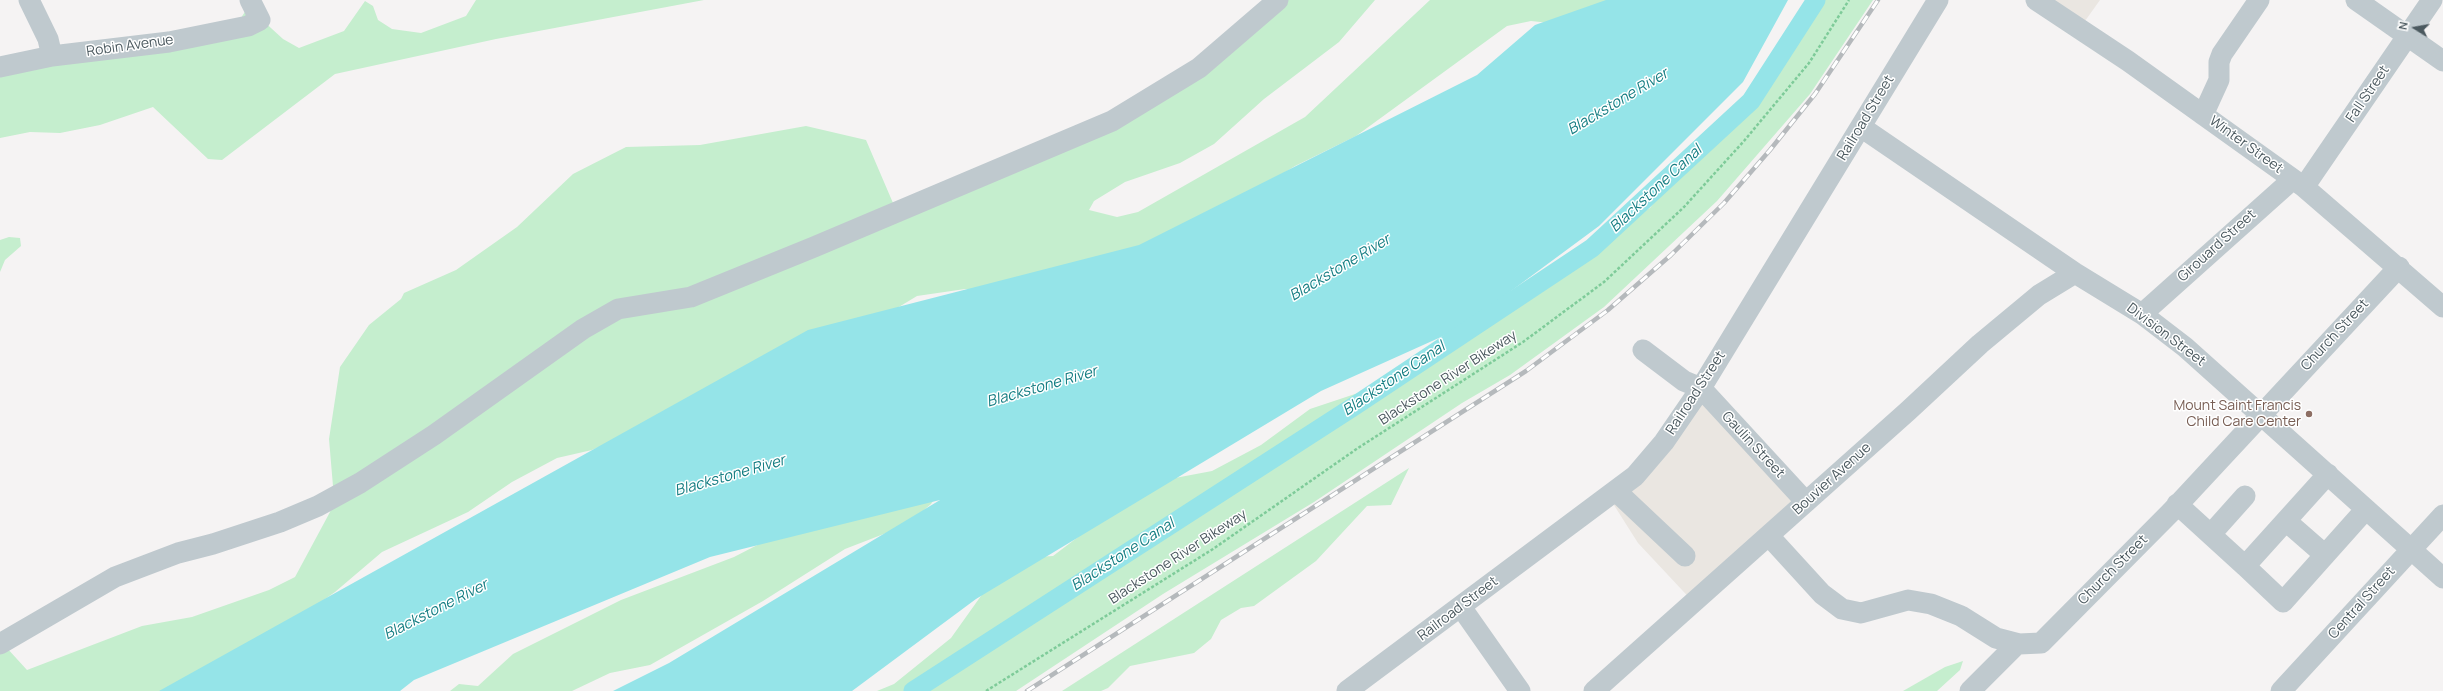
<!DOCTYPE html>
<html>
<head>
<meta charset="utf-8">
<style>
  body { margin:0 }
  #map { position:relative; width:2443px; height:691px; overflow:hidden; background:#f5f3f3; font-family:Manrope,sans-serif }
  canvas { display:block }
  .north { position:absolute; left:2395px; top:8px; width:40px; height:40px; -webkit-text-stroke:3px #fff; paint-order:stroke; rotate:281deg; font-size:11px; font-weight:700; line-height:16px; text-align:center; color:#4b595f }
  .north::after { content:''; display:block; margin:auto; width:14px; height:18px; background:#4b595f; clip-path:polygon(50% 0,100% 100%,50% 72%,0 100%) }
</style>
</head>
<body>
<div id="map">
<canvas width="2443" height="691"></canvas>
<div class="north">N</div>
</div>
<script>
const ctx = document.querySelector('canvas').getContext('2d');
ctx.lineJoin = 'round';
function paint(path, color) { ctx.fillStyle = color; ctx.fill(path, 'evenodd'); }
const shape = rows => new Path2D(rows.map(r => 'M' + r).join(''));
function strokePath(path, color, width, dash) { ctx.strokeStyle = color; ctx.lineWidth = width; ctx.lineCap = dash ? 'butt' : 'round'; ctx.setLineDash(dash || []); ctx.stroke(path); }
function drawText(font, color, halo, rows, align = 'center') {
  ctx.font = font + ' Manrope,sans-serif'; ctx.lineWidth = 3; ctx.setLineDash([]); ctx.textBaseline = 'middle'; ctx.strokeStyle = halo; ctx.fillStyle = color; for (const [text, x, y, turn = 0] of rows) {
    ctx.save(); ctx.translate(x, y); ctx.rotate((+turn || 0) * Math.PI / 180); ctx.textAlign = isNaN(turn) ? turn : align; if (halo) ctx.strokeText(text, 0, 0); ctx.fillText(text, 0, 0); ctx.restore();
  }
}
const commercial = shape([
  [2036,0,2100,0,2080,28],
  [1701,394,1802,494,1697,606,1638,543,1612,502]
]);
const green = shape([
  [476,0,704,0,496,39,335,74,222,160,208,159,153,107,100,125,60,133,30,132,0,138,0,73,230,35,248,7,283,39,299,48,344,31,365,1,373,6,378,20,392,29,421,33,466,16],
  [1276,0,1375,0,1339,42,1264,99,1214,144,1180,163,1125,182,1094,201,1089,210,1117,217,1138,212,1305,117,1430,0,1644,0,1606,29,1531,21,1507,26,1356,136,1295,166,1195,229,1024,299,965,289,917,296,864,328,592,450,557,458,512,482,468,512,382,552,335,592,195,691,0,691,0,648,6,647,27,670,142,626,192,617,269,590,295,577,330,512,334,498,329,439,340,367,369,325,401,299,404,293,456,270,517,227,573,174,626,147,700,145,806,126,866,140,896,210,1108,124],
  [1808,0,1873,0,1810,94,1717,201,1604,307,1510,375,1462,403,1314,502,1163,594,1016,691,877,691,894,684,951,638,1003,565,1020,558,1053,556,1111,512,1159,481,1212,471,1261,445,1310,409,1397,380,1467,341,1539,291,1595,239,1650,208,1672,180,1730,130,1787,42],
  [9,237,20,238,21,246,5,260,0,272,0,240],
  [1409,468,1391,505,1367,506,1316,561,1254,606,1241,608,1221,620,1211,639,1194,653,1130,666,1108,688,1101,691,1062,691],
  [937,495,931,504,907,525,845,549,763,601,650,665,610,673,572,691,450,691,459,684,478,686,513,654,621,600,734,557,804,521],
  [1963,661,1960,670,1937,691,1903,691,1945,667]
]);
const water = shape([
  [1606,0,1788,0,1743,82,1599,226,1461,328,1321,391,976,599,852,691,613,691,669,663,940,500,710,557,414,680,400,691,159,691,808,330,1139,245,1477,75,1535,25]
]);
const canal = shape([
  [913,691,1353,407,1592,248,1751,101,1816,0]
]);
const path = shape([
  [986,691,1213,549,1358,448,1523,342,1604,282,1684,207,1744,141,1809,63,1849,0]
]);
const minor = shape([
  [29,0,48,39,52,56],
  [2036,0,2128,61,2304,187,2443,307],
  [2356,0,2443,61],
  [0,67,52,56,169,42,248,26,260,20,250,0],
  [2203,115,2219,80,2219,62,2222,54,2259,0],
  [1861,127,2075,273,2142,314,2185,347,2443,578],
  [2304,187,2432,0],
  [2142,314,2293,179],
  [1643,350,1684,381,1701,388,1806,502],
  [1616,491,1685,556],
  [2177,504,2245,566,2328,474],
  [2286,521,2325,555],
  [2211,534,2245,496],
  [1769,536,1822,594,1842,609,1861,613,1908,600,1931,604,1961,616,1996,638,2019,644,2041,643,2171,512,2399,267],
  [2245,566,2283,602,2366,509],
  [1461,607,1520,691],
  [0,644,115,577,178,553,213,544,280,522,318,506,360,483,434,435,583,329,618,309,691,297,814,247,1112,121,1199,68,1278,0],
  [1347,691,1635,476,1664,442,1701,388,1938,0],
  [1594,691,1908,411,1980,344,2039,295,2075,273],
  [1970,691,2017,644],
  [2281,691,2443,515]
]);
const rail = shape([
  [1027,691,1526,371,1608,310,1671,255,1724,203,1770,150,1815,94,1878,0]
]);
const markers = [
  [2309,414,4,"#8d6e63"]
];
const streetNames = [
  ["Robin Avenue",130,46,-8],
  ["Fall Street",2368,94,-56],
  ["Railroad Street",1866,118,-59],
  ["Winter Street",2246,145,36],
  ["Girouard Street",2217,246,-42],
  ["Division Street",2166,335,37],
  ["Church Street",2335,335,-47],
  ["Blackstone River Bikeway",1448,378,-33],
  ["Railroad Street",1696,393,-57],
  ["Gaulin Street",1753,445,47],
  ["Bouvier Avenue",1832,479,-42],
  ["Blackstone River Bikeway",1178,557,-33],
  ["Church Street",2113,570,-45],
  ["Central Street",2362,603,-48],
  ["Railroad Street",1458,609,-37]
];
const educationNames = [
  ["Mount Saint Francis",2301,406],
  ["Child Care Center",2301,422]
];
const waterNames = [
  ["Blackstone River",1618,102,-31],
  ["Blackstone Canal",1656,189,-43],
  ["Blackstone River",1340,268,-31],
  ["Blackstone Canal",1394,379,-34],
  ["Blackstone River",1042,387,-16],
  ["Blackstone River",730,476,-16],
  ["Blackstone Canal",1123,555,-33],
  ["Blackstone River",436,610,-27]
];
paint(commercial, '#eae6e1');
paint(green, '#c5eece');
paint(water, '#95e4e8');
strokePath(canal, '#95e4e8', 19);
strokePath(path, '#7ecb99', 2.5, [3, 2]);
strokePath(minor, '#bfc9ce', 21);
strokePath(rail, '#b5b9bc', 4.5);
strokePath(rail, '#fff', 3, [9]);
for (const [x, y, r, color] of markers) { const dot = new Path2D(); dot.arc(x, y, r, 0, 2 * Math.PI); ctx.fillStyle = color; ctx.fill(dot); strokePath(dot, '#fff', 1.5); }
drawText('14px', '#4b595f', '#fff', streetNames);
drawText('14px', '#785e54', '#fff', educationNames, 'right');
drawText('italic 15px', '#147d82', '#fff', waterNames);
</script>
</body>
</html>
